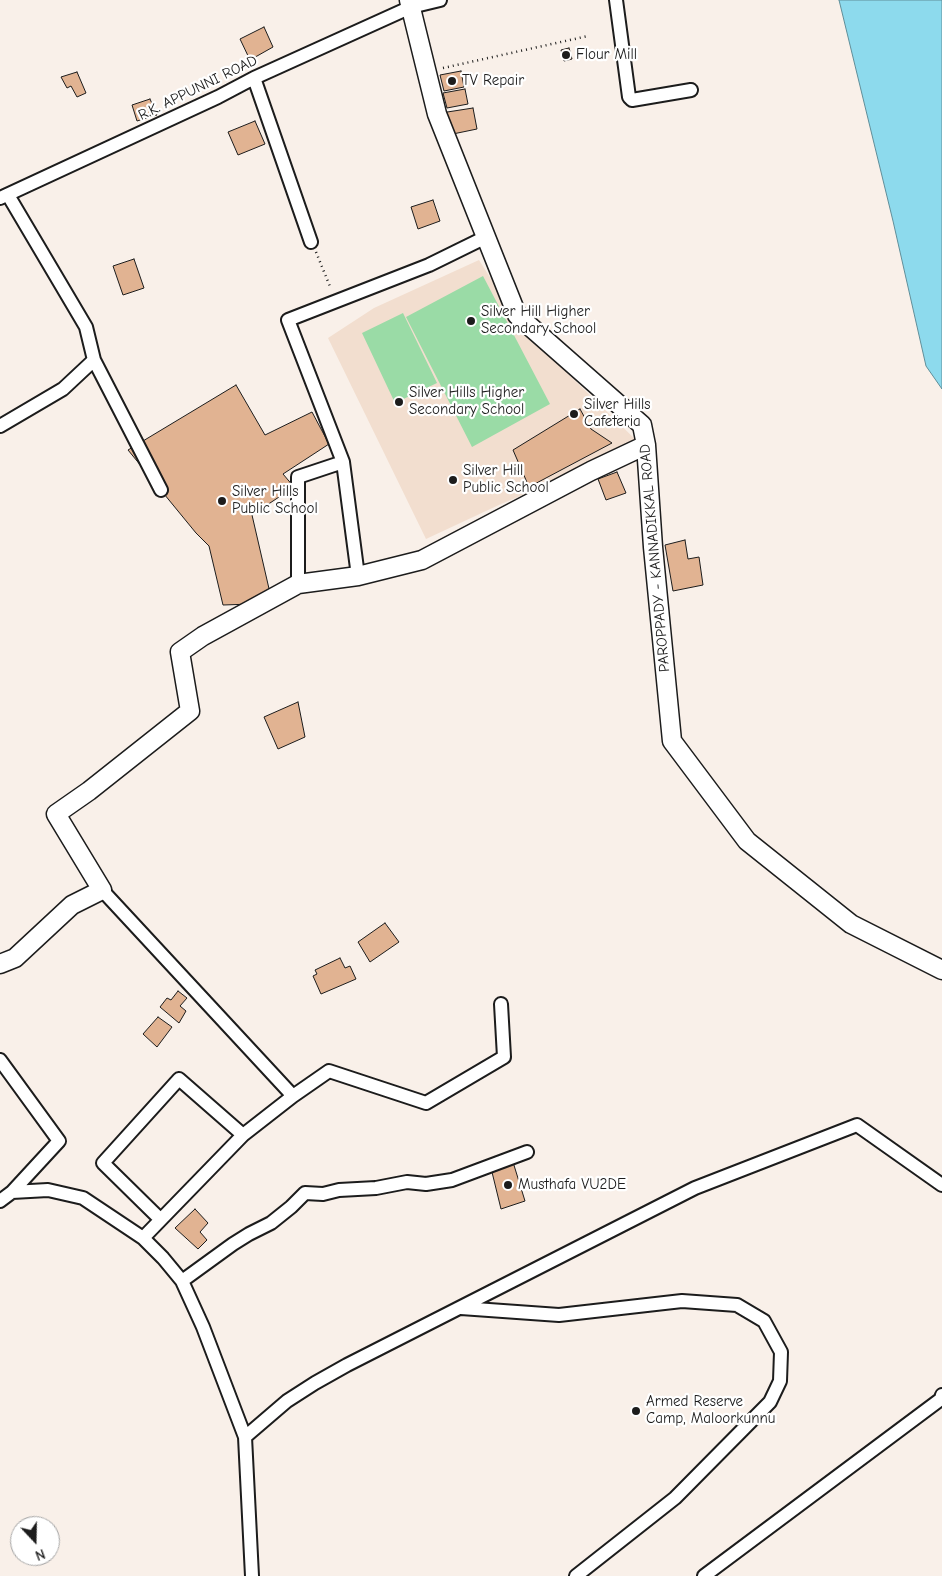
<!DOCTYPE html>
<html>
<head>
<meta charset="utf-8">
<style>
  body { margin:0 }
  #map { position:relative; width:942px; height:1576px; overflow:hidden; background:#f9f0e9; font-family:"Comic Neue",sans-serif }
  canvas { display:block }
  .north { position:absolute; left:10px; top:1516px; width:50px; height:50px; box-sizing:border-box; background:#fff; border:1px solid #a4a4a4; border-radius:50%; rotate:159deg; font-size:14px; font-weight:700; line-height:20px; text-align:center; color:#1c1c1c }
  .north::after { content:''; display:block; margin:auto; width:18px; height:22px; background:#1c1c1c; clip-path:polygon(50% 0,100% 100%,50% 72%,0 100%) }
</style>
</head>
<body>
<div id="map">
<canvas width="942" height="1576"></canvas>
<div class="north">N</div>
</div>
<script>
const ctx = document.querySelector('canvas').getContext('2d');
ctx.lineJoin = 'round';
function paint(path, color) { ctx.fillStyle = color; ctx.fill(path, 'evenodd'); }
const shape = rows => new Path2D(rows.map(r => 'M' + r).join(''));
function strokePath(path, color, width, dash) { ctx.strokeStyle = color; ctx.lineWidth = width; ctx.lineCap = dash ? 'butt' : 'round'; ctx.setLineDash(dash || []); ctx.stroke(path); }
function drawText(font, color, halo, rows, align = 'center') {
  ctx.font = font + ' "Comic Neue",sans-serif'; ctx.lineWidth = 4.5; ctx.setLineDash([]); ctx.textBaseline = 'middle'; ctx.strokeStyle = halo; ctx.fillStyle = color; for (const [text, x, y, turn = 0] of rows) {
    ctx.save(); ctx.translate(x, y); ctx.rotate((+turn || 0) * Math.PI / 180); ctx.textAlign = isNaN(turn) ? turn : align; if (halo) ctx.strokeText(text, 0, 0); ctx.fillText(text, 0, 0); ctx.restore();
  }
}
const built = shape([
  [479,260,524,331,638,442,573,474,501,504,426,539,328,338,374,308]
]);
const green = shape([
  [483,276,550,404,472,447,406,317],
  [403,313,437,383,395,403,362,333]
]);
const water = shape([
  [839,0,942,0,942,389,926,366,893,221,839,0]
]);
const building = shape([
  [264,27,273,47,250,60,240,39,264,27],
  [569,48,572,59,564,61,561,50,569,48],
  [461,71,464,87,444,91,440,75,461,71],
  [77,72,86,93,77,97,71,86,67,88,61,77,77,72],
  [465,89,468,104,447,108,443,93,465,89],
  [150,99,157,115,137,121,132,105,150,99],
  [473,108,477,129,448,135,441,113,473,108],
  [255,121,265,144,238,155,228,132,255,121],
  [433,200,440,221,418,229,411,207,433,200],
  [134,259,144,288,123,295,113,266,134,259],
  [236,385,265,435,312,412,329,444,283,474,294,487,252,515,270,593,252,604,223,605,209,546,196,533,128,450,236,385],
  [580,409,591,429,612,443,529,487,513,450,580,409],
  [617,472,626,493,606,500,598,479,617,472],
  [685,540,688,559,699,557,703,585,673,591,665,545,685,540],
  [298,702,305,737,278,749,264,717,298,702],
  [385,923,399,942,370,962,358,942,385,923],
  [340,958,345,968,350,966,356,979,321,994,313,976,317,974,315,970,340,958],
  [178,991,187,998,180,1006,186,1011,179,1023,160,1007,167,998,171,1000,178,991],
  [158,1017,172,1027,157,1047,143,1034,158,1017],
  [513,1162,525,1201,501,1209,491,1168,513,1162],
  [195,1209,208,1223,200,1232,207,1240,198,1249,175,1228,195,1209]
]);
const path = shape([
  [443,68,588,36],
  [316,252,331,289]
]);
const street = shape([
  [616,0,629,97,632,100,691,90],
  [254,78,311,242],
  [0,198,218,97,254,78,411,7,440,0],
  [94,360,161,490],
  [0,426,63,389,94,360,86,327,8,195],
  [358,576,343,462,288,320,429,265,486,237],
  [298,584,298,477,343,462],
  [102,890,293,1096,329,1071,426,1103,504,1057,501,1004],
  [0,1060,59,1141,12,1192],
  [243,1135,293,1096],
  [0,1201,12,1192,48,1190,83,1198,143,1238,163,1258,182,1281,203,1327,245,1437,252,1576],
  [143,1238,243,1135,179,1079,103,1163,160,1219],
  [182,1281,233,1244,249,1234,271,1223,291,1207,305,1193,323,1194,339,1190,376,1188,407,1182,426,1184,452,1180,527,1152],
  [461,1308,559,1315,682,1301,737,1305,764,1321,781,1352,780,1381,770,1402,675,1498,576,1576],
  [245,1437,287,1401,315,1383,347,1365,695,1188,857,1125,942,1185],
  [704,1576,941,1399,942,1395]
]);
const secondary = shape([
  [409,0,437,114,517,315,642,425,646,445,653,547,672,741,747,841,851,924,942,970],
  [0,964,15,958,72,905,102,890,56,814,89,791,190,711,180,652,203,636,298,584,358,576,422,560,591,471,646,445]
]);
const markers = [
  [566,55,5,"#1c1c1c"],
  [452,81,5,"#1c1c1c"],
  [471,321,5,"#1c1c1c"],
  [399,402,5,"#1c1c1c"],
  [574,414,5,"#1c1c1c"],
  [453,480,5,"#1c1c1c"],
  [222,501,5,"#1c1c1c"],
  [508,1185,5,"#1c1c1c"],
  [636,1411,5,"#1c1c1c"]
];
const poiNames = [
  ["Flour Mill",576,55],
  ["TV Repair",462,81],
  ["Silver Hill Higher",481,312],
  ["Secondary School",481,329],
  ["Silver Hills Higher",409,393],
  ["Secondary School",409,410],
  ["Silver Hills",584,405],
  ["Cafeteria",584,422],
  ["Silver Hill",463,471],
  ["Public School",463,488],
  ["Silver Hills",232,492],
  ["Public School",232,509],
  ["Musthafa VU2DE",518,1185],
  ["Armed Reserve",646,1402],
  ["Camp, Maloorkunnu",646,1419]
];
const streetNames = [
  ["R.K. APPUNNI ROAD",198,88,-26],
  ["PAROPPADY - KANNADIKKAL ROAD",655,558,-95]
];
paint(built, '#f2decf');
paint(green, '#9adba6');
paint(water, '#8ddaed');
strokePath(water, '#608e99', 1);
paint(building, '#e1b392');
strokePath(building, '#1c1c1c', 1);
strokePath(street, '#1c1c1c', 16);
strokePath(secondary, '#1c1c1c', 21);
strokePath(path, '#1c1c1c', 2.5, [1, 4]);
strokePath(street, '#fff', 12);
strokePath(secondary, '#fff', 18);
for (const [x, y, r, color] of markers) { const dot = new Path2D(); dot.arc(x, y, r, 0, 2 * Math.PI); ctx.fillStyle = color; ctx.fill(dot); strokePath(dot, '#fff', 2); }
drawText('15px', '#1c1c1c', '#fff', poiNames, 'left');
drawText('15px', '#1c1c1c', '#fff', streetNames);
</script>
</body>
</html>
